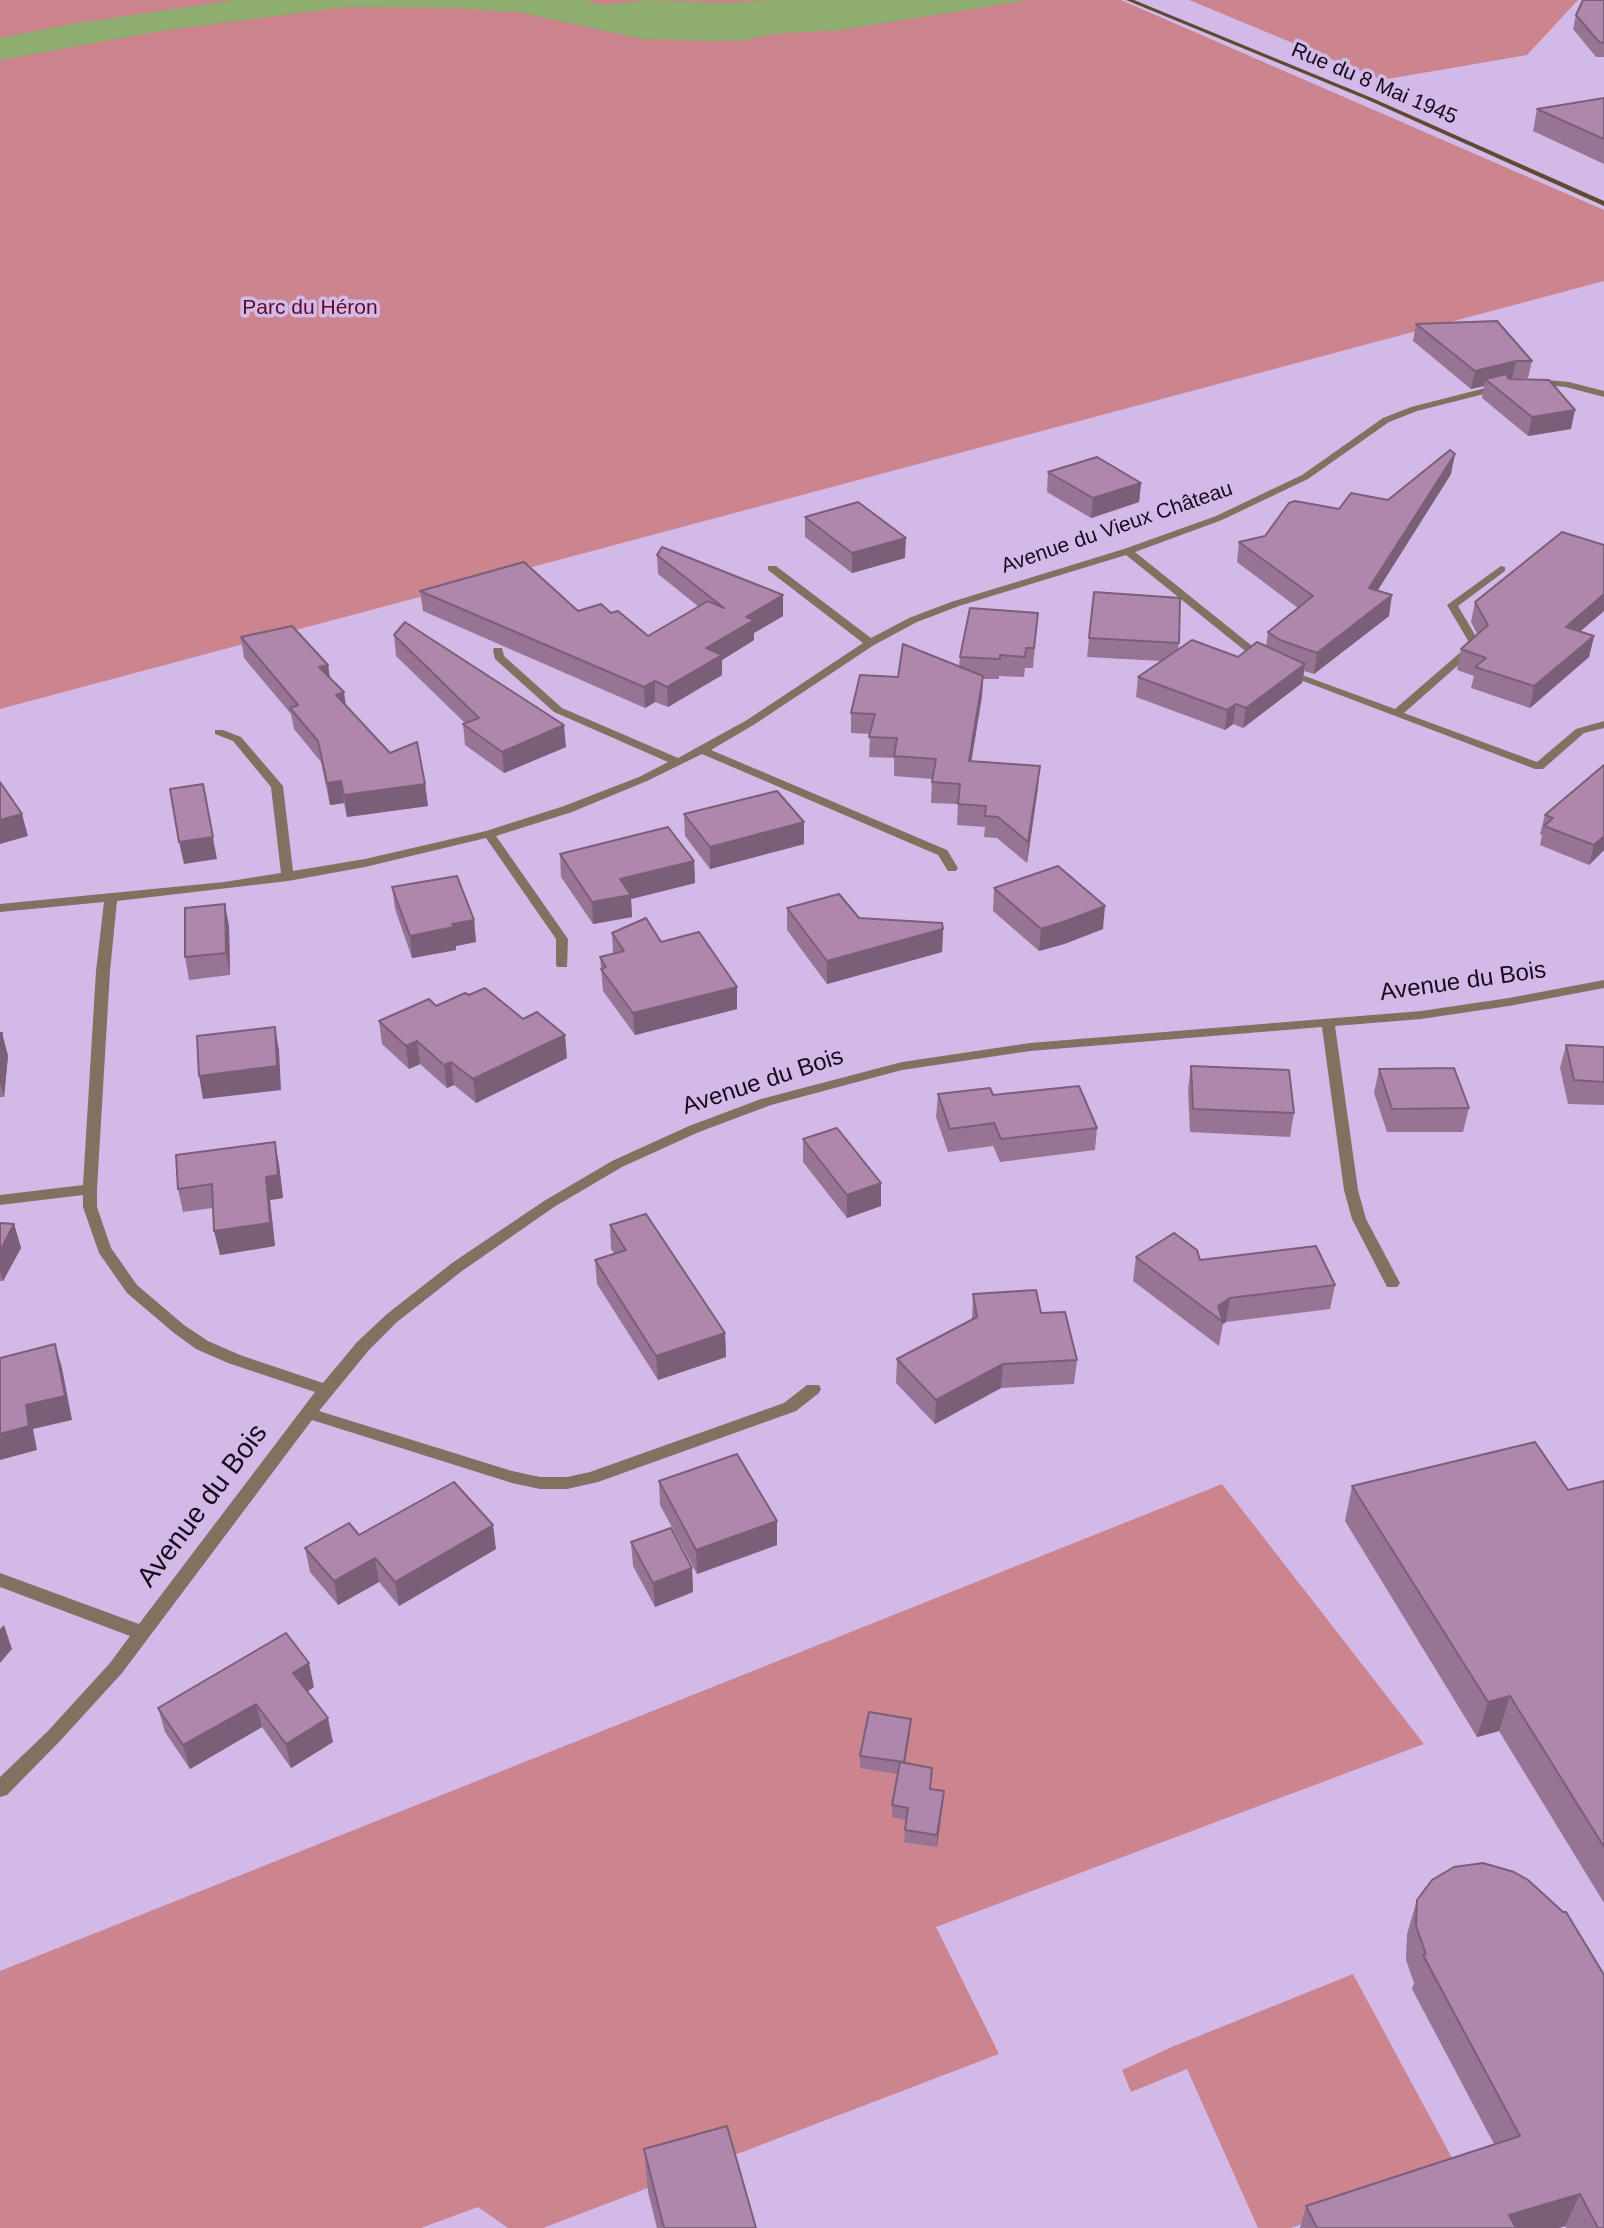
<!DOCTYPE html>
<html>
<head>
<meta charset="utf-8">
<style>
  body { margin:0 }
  canvas { display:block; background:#d3b9e8 }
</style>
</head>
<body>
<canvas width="1604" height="2228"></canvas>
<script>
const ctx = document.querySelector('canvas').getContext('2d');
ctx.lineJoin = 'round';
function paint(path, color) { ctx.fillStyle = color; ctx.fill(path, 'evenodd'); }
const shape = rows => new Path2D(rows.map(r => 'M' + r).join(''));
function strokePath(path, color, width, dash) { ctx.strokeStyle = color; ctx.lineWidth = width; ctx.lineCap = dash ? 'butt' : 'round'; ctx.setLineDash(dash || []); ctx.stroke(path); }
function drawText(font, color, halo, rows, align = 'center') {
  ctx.font = font + ' Helvetica,sans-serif'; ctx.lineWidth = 7; ctx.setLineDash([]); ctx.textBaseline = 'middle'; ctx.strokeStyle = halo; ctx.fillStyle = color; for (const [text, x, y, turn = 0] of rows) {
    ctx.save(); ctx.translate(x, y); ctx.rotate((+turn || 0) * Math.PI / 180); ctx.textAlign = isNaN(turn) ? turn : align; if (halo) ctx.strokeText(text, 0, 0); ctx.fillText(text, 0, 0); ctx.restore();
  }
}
const green = shape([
  [0,0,1121,0,1604,210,1604,281,0,709],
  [1189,0,1578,0,1527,55,1382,80],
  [1222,1484,1424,1744,936,1927,999,2054,543,2228,508,2228,478,2207,421,2228,0,2228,0,1971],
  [1353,1974,1458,2169,1291,2228,1258,2228,1187,2069,1131,2092,1122,2070,1174,2046]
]);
const water = shape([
  [235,0,586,0,601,5,650,0,729,3,768,0,1028,0,840,30,773,34,746,40,712,41,643,39,523,13,454,8,347,7,167,30,0,60,0,38,71,24]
]);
const street = shape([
  [1535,379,1569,382,1604,391,1604,397,1566,387,1532,384,1531,382,1535,379],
  [1501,384,1504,385,1504,389,1417,411,1389,422,1308,479,1222,520,1135,552,1267,658,1267,662,1259,662,1126,555,959,606,917,622,874,645,755,724,711,750,947,850,958,868,956,871,948,871,938,855,702,754,647,781,572,812,496,836,568,939,567,967,557,967,556,964,556,939,486,838,365,867,288,881,117,901,110,971,97,1189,97,1207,111,1248,137,1285,184,1325,208,1341,240,1355,323,1383,357,1342,387,1314,452,1263,544,1201,612,1161,689,1126,761,1099,902,1062,1030,1043,1421,1011,1509,998,1604,980,1604,988,1509,1006,1421,1019,1335,1026,1358,1190,1366,1219,1400,1283,1397,1287,1387,1287,1352,1219,1344,1190,1322,1027,1030,1051,902,1070,771,1105,699,1132,622,1167,554,1207,462,1271,397,1322,369,1350,319,1411,512,1471,540,1477,567,1477,590,1472,784,1403,807,1385,819,1385,821,1389,819,1393,796,1411,598,1482,567,1489,540,1489,512,1483,312,1420,122,1673,60,1741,7,1795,0,1797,0,1777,48,1731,110,1663,130,1636,0,1587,0,1573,139,1624,315,1392,228,1363,196,1349,174,1333,127,1293,99,1253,83,1207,83,1195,0,1205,0,1195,83,1185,96,971,104,902,0,912,0,904,224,882,281,873,271,787,233,741,215,734,215,730,223,730,241,737,283,786,293,871,365,859,486,831,564,806,639,777,668,762,554,712,495,659,493,650,494,648,502,648,504,656,562,708,678,758,747,720,863,643,768,570,768,566,776,566,871,638,909,618,951,602,1124,549,1216,516,1302,475,1383,418,1411,407,1501,384],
  [1501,566,1505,567,1505,571,1458,606,1481,645,1404,713,1537,762,1576,729,1604,721,1604,728,1584,733,1543,769,1535,769,1282,673,1287,670,1291,671,1395,709,1470,644,1447,605,1501,566]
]);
const secondary = shape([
  [1126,0,1134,0,1372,98,1604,201,1604,206,1368,100,1126,0]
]);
const wall = shape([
  [1604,0,1604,57,1596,57,1573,29,1576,15],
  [1604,98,1604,164,1533,131,1537,109],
  [1416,324,1532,361,1528,378,1510,379,1571,429,1528,436,1482,398,1484,386,1471,389,1413,341],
  [1048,472,1141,483,1139,502,1091,518,1047,492],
  [1451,474,1377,591,1389,616,1314,674,1304,671,1302,683,1243,728,1233,724,1225,730,1136,697,1138,677,1162,661,1087,657,1094,592,1179,643,1178,649,1238,657,1266,646,1268,632,1298,608,1237,562,1239,542,1265,536,1339,509,1388,500],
  [805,517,905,558,852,573,805,537],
  [657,555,783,595,783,616,754,633,754,640,722,660,722,675,668,707,655,702,645,708,423,611,420,591,578,611,611,613,648,636,699,607,658,574],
  [1475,602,1604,611,1580,631,1594,636,1589,657,1530,708,1471,688,1474,676,1457,670,1461,649,1477,634,1471,622],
  [1038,613,1033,668,1025,668,1024,677,999,676,999,679,983,679,982,696,971,761,1038,787,1027,863,997,838,984,837,985,827,957,825,958,804,931,803,932,779,894,776,894,758,869,757,870,734,851,733,851,713,959,667,960,657],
  [394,635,566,747,504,773,465,745,463,724,465,723,396,656],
  [241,637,328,665,330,679,346,705,390,753,425,784,428,806,347,817,344,803,330,805,321,762,294,729,291,714,244,658],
  [1604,765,1604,850,1589,865,1540,845,1542,835,1540,834,1545,815],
  [684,814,804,844,710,869,685,836],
  [560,854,694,861,695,883,631,899,632,917,593,924,561,877],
  [392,887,474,920,476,942,456,946,456,950,412,958,395,909],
  [994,888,1103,929,1064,944,1039,951,993,911],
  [787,908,943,929,942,952,827,984,787,930],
  [229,926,230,975,189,980,185,957],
  [612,933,661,942,737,987,737,1009,635,1035,603,991,600,957,613,954],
  [436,1006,567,1058,476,1103,454,1085,447,1088,420,1064,409,1069,382,1044,379,1021],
  [0,1033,2,1033,8,1056,4,1097,0,1097],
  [1566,1045,1604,1047,1604,1105,1568,1104,1560,1068],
  [1191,1066,1294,1113,1290,1137,1190,1132,1188,1089],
  [1379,1069,1469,1108,1463,1132,1387,1132,1374,1093],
  [938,1094,993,1095,1097,1128,1095,1150,1000,1162,993,1146,948,1152,936,1117],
  [803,1139,881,1206,847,1218,803,1162],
  [275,1142,279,1165,283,1198,270,1200,275,1246,220,1255,213,1208,183,1212,178,1189],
  [0,1223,14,1224,21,1248,3,1281,0,1281],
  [610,1225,725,1333,726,1357,658,1380,597,1284,595,1260,614,1253,611,1249],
  [1136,1257,1200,1260,1335,1285,1330,1309,1226,1322,1223,1324,1219,1346,1133,1281],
  [973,1294,1041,1313,1077,1360,1074,1384,1001,1388,935,1424,896,1383,897,1359,972,1320],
  [659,1481,777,1521,777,1545,697,1574,660,1505],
  [1604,1481,1604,1903,1499,1731,1477,1737,1345,1521,1352,1486,1568,1490],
  [359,1535,496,1549,399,1606,379,1582,338,1605,310,1572,305,1548],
  [631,1542,692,1568,693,1592,655,1607,633,1566],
  [314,1687,308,1691,333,1742,291,1768,262,1727,190,1769,165,1732,158,1708],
  [911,1719,910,1731,905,1763,943,1803,937,1847,904,1842,906,1820,892,1817,892,1805,898,1774,860,1768,860,1756],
  [1417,1900,1604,2228,1566,2228,1565,2226,1559,2228,1300,2228,1306,2206,1494,2144,1412,1989,1414,1983,1406,1960,1407,1934],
  [644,2149,756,2228,657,2228,648,2192]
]);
const shadedWall = shape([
  [1516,361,1512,378,1491,384,1485,379,1484,386,1471,389,1475,371],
  [1575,410,1571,429,1528,436,1532,417],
  [1455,454,1451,474,1366,609,1369,588],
  [1141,483,1139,502,1091,518,1093,498],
  [906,538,905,558,852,573,852,553],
  [1604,594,1604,611,1561,648,1566,627],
  [783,595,783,616,754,633,754,640,722,660,722,675,668,707,667,687,706,648,746,617],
  [1392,595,1389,616,1314,674,1317,653],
  [1594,636,1589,657,1530,708,1534,686],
  [1305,664,1302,683,1243,728,1246,708],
  [328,665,331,685,319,667],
  [983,676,982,696,968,782,969,761],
  [655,681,655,702,645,708,644,687],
  [344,692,347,713,336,695],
  [1236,704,1233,724,1225,730,1227,710],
  [564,725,566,747,504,773,502,752],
  [1040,766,1038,787,1027,863,1028,842],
  [341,781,344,803,330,805,327,783],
  [425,784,428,806,347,817,344,795],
  [207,806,217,859,184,864,179,842],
  [22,814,28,836,0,844,0,820],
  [804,822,804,844,710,869,710,847],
  [1604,836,1604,850,1589,865,1594,845],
  [694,861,695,883,631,899,632,917,593,924,592,902,620,879],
  [225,904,229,926,230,975,226,953],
  [1105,906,1103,929,1064,944,1039,951,1041,929],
  [474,920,476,942,456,946,456,950,412,958,410,936,452,924],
  [943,929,942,952,827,984,827,961],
  [737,987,737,1009,635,1035,633,1013],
  [275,1027,279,1050,281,1090,203,1099,199,1076],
  [2,1033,8,1056,4,1097,0,1082,0,1051],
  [565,1035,567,1058,476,1103,473,1079],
  [417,1041,420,1064,409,1069,406,1046],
  [451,1062,454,1085,447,1088,444,1065],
  [275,1142,279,1165,283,1198,270,1200,275,1246,220,1255,214,1231,266,1177],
  [881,1183,881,1206,847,1218,847,1195],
  [14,1224,21,1248,3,1281,0,1270,0,1251],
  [1230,1298,1226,1322,1223,1324,1223,1322,1218,1306],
  [725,1333,726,1357,658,1380,656,1356],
  [55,1344,62,1368,72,1420,33,1429,37,1450,0,1460,0,1434,26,1405],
  [1003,1364,1001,1388,935,1424,936,1400],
  [777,1521,777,1545,697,1574,696,1550],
  [493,1525,496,1549,399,1606,395,1582],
  [375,1558,379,1582,338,1605,334,1581],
  [692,1568,693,1592,655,1607,653,1583],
  [4,1625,12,1649,0,1663,0,1629],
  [309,1663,314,1687,299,1697,293,1673],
  [1510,1696,1499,1731,1477,1737,1488,1702],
  [256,1704,262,1727,190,1769,183,1745],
  [328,1718,333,1742,291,1768,286,1744],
  [911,1719,910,1731,903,1774,904,1762],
  [944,1791,943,1803,937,1847,937,1835],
  [1580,2194,1565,2226,1559,2228,1503,2228,1509,2215]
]);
const building = shape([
  [1583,0,1604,0,1604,43,1599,42,1576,15,1583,0],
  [1604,98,1604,139,1537,109,1604,98],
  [1497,321,1532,361,1516,361,1475,371,1416,324,1497,321],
  [1506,374,1509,379,1549,380,1575,410,1532,417,1485,379,1506,374],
  [1450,450,1455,454,1369,588,1392,595,1317,653,1280,640,1268,632,1313,596,1239,542,1265,536,1289,503,1295,501,1339,509,1351,493,1388,500,1450,450],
  [1097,457,1141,483,1093,498,1048,472,1097,457],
  [858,502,906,538,852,553,805,517,858,502],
  [1562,532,1604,545,1604,594,1566,627,1594,636,1534,686,1475,667,1486,658,1461,649,1488,625,1475,602,1562,532],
  [662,547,783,595,746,617,754,620,706,648,722,655,667,687,655,681,644,687,420,591,524,562,578,611,601,604,611,613,618,611,648,636,708,601,724,608,657,555,662,547],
  [1094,592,1180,598,1179,643,1089,638,1094,592],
  [970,608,1038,613,1034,648,1026,648,1025,657,1000,655,1000,659,960,657,970,608],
  [405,622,564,725,502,752,463,724,479,718,394,635,405,622],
  [292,626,328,665,319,667,344,692,336,695,390,753,417,742,425,784,344,795,341,781,327,783,318,741,290,708,298,705,241,637,292,626],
  [1192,640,1238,657,1257,642,1305,664,1246,708,1236,704,1227,710,1138,677,1192,640],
  [903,644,983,676,969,761,1040,766,1028,842,998,817,985,816,986,806,958,804,960,784,932,782,936,759,894,756,897,738,869,737,875,714,851,713,860,675,898,677,903,644],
  [1604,765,1604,836,1594,845,1544,826,1553,818,1545,815,1604,765],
  [0,782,22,814,0,820,0,782],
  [203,784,213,837,179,842,170,789,203,784],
  [777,791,804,822,710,847,684,814,777,791],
  [668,827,694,861,620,879,631,895,592,902,560,854,668,827],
  [1058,866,1105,906,1066,921,1041,929,994,888,1058,866],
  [457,876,474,920,452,924,454,927,410,936,392,887,457,876],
  [839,894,859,918,942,923,943,929,827,961,787,908,839,894],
  [225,904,226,953,185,957,185,908,225,904],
  [646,918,661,942,699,932,737,987,633,1013,601,969,606,967,600,957,624,951,612,933,646,918],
  [485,988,523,1019,537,1012,565,1035,473,1079,451,1062,444,1065,417,1041,406,1046,379,1021,429,999,436,1006,465,993,469,995,485,988],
  [275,1027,277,1066,199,1076,197,1036,275,1027],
  [0,1033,2,1033,0,1051,0,1033],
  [1566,1045,1604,1047,1604,1082,1574,1080,1566,1045],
  [1191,1066,1289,1070,1294,1113,1193,1109,1191,1066],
  [1454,1068,1469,1108,1392,1109,1379,1069,1454,1068],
  [1079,1086,1097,1128,1001,1139,994,1123,950,1129,938,1094,990,1088,993,1095,1079,1086],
  [837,1128,881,1183,847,1195,803,1139,837,1128],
  [275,1142,278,1175,266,1177,270,1223,214,1231,212,1184,178,1189,176,1155,275,1142],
  [646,1214,725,1333,656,1356,595,1260,626,1250,610,1225,646,1214],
  [0,1223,14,1224,0,1251,0,1223],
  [1174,1233,1197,1250,1200,1260,1316,1246,1335,1285,1230,1298,1218,1306,1223,1322,1136,1257,1174,1233],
  [1036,1290,1041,1313,1065,1312,1077,1360,1003,1364,936,1400,897,1359,977,1317,973,1294,1036,1290],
  [55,1344,65,1396,26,1405,29,1426,0,1434,0,1358,55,1344],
  [1535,1442,1568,1490,1604,1481,1604,1847,1510,1696,1488,1702,1352,1486,1535,1442],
  [737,1454,777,1521,696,1550,659,1481,737,1454],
  [454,1482,493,1525,395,1582,375,1558,334,1581,305,1548,349,1523,359,1535,454,1482],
  [671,1528,692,1568,653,1583,631,1542,671,1528],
  [286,1633,309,1663,293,1673,328,1718,286,1744,256,1704,183,1745,158,1708,286,1633],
  [869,1712,911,1719,904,1762,860,1756,869,1712],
  [900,1762,932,1768,930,1789,944,1791,937,1835,905,1830,908,1808,892,1805,900,1762],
  [1483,1863,1514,1872,1528,1880,1563,1912,1566,1912,1604,1975,1604,2228,1598,2228,1580,2194,1509,2215,1516,2228,1317,2228,1306,2206,1520,2136,1423,1955,1426,1954,1416,1926,1417,1900,1432,1880,1454,1867,1483,1863],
  [727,2126,756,2228,664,2228,644,2149,727,2126]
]);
const farStreetnames = [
  ["Rue du 8 Mai 1945",1374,84,23],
  ["Avenue du Vieux Château",1117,528,-19]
];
const farParknames = [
  ["Parc du Héron",310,308]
];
const streetNames = [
  ["Avenue du Bois",1463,982,-8],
  ["Avenue du Bois",763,1082,-18]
];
const nearStreetnames = [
  ["Avenue du Bois",203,1506,-53]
];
paint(green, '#cc848f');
paint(water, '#8ead6e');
paint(street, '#817161');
paint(secondary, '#604a31');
paint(wall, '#977494');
paint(shadedWall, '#7b5e78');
paint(building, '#b087ac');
strokePath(building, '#7b5e78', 2);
drawText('21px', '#150b1c', '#d3b9e8', farStreetnames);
drawText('21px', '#630726', '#d3b9e8', farParknames);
drawText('24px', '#150b1c', '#d3b9e8', streetNames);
drawText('28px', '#150b1c', '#d3b9e8', nearStreetnames);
</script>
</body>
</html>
